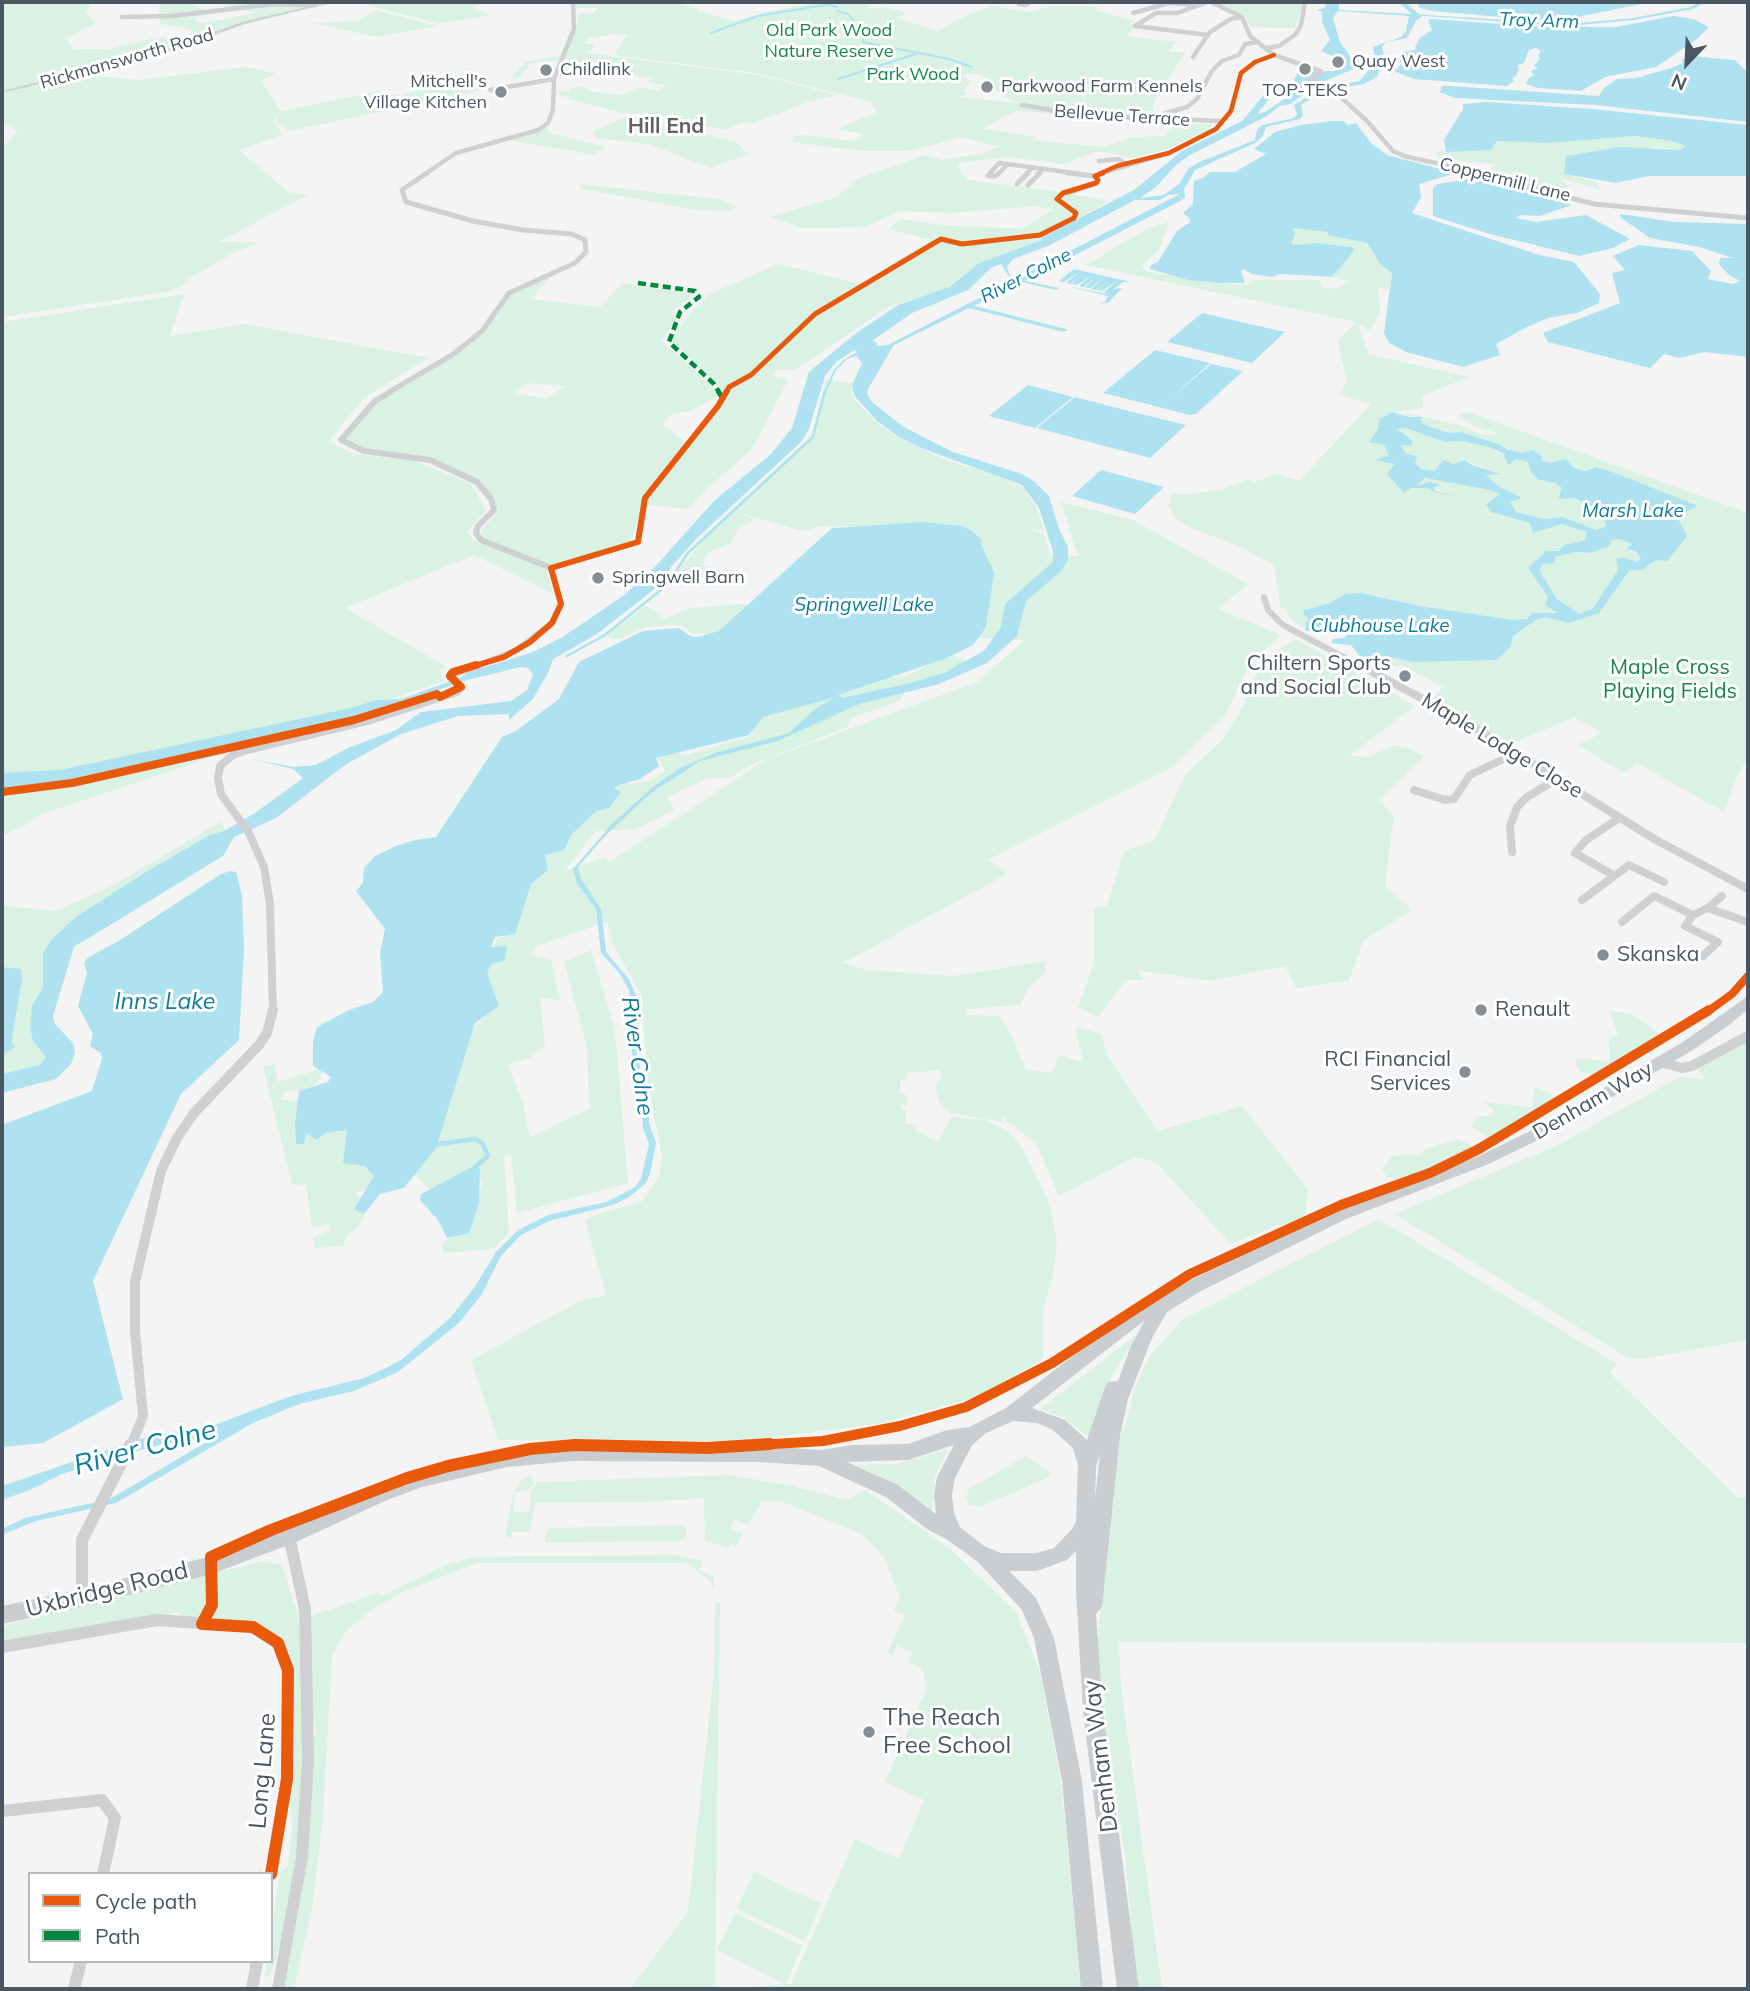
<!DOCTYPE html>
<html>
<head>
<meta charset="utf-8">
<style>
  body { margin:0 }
  #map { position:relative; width:1750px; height:1991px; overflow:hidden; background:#f4f4f4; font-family:Mulish,sans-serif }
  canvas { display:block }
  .frame { position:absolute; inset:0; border:4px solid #4a5661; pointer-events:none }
  .legend { position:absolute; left:28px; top:1872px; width:245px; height:91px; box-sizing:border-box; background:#fff; border:2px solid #b7bbc0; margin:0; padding:9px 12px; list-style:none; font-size:21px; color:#4a5661 }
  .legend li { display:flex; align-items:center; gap:14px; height:35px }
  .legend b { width:35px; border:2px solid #b7bbc0 }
  .north { position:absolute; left:1652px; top:28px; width:70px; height:70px; -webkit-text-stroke:5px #fff; paint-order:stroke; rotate:203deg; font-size:19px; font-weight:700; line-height:28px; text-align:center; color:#4a5661 }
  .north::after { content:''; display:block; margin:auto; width:24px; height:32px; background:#4a5661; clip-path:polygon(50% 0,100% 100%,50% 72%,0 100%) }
</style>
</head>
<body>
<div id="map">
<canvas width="1750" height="1991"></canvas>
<div class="frame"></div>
<ul class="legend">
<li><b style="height:9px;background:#e8590c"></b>Cycle path</li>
<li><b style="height:9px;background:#00873e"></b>Path</li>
</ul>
<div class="north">N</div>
</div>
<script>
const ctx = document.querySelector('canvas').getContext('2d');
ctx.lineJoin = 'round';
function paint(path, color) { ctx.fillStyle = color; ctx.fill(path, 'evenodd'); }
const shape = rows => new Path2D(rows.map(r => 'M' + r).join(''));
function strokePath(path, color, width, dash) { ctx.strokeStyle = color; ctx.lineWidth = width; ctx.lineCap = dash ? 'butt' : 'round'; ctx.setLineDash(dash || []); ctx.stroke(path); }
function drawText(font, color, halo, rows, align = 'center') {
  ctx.font = font + ' Mulish,sans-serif'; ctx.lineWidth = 6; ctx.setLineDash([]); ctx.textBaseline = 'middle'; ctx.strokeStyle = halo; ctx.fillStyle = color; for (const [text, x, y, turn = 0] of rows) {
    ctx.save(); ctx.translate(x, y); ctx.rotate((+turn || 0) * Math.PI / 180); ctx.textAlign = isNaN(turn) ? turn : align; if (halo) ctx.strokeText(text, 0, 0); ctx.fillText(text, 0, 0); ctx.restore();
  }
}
const green = shape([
  [2,2,92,2,86,13,96,23,66,38,73,49,109,49,154,38,181,37,194,34,190,29,161,24,158,10,161,2,190,2,189,4,214,13,193,18,200,24,258,12,223,7,227,4,289,2,308,6,341,2,243,23,198,41,89,75,139,80,244,67,262,70,276,74,261,81,280,110,278,112,378,91,402,96,460,74,487,89,289,131,278,124,276,112,275,122,282,135,239,150,288,192,308,195,218,242,260,242,233,253,192,277,180,287,167,292,2,317,2,148,18,131,2,122],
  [357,2,485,2,473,7,491,15,439,24],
  [576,2,672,2,698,9,697,13,701,12,734,21,771,11,823,2,860,2,869,3,867,9,884,7,906,12,897,18,937,31,967,15,992,6,1029,12,1052,6,1100,7,1095,10,1135,21,1130,24,1135,27,1127,36,1176,42,1169,51,1185,53,1154,101,1153,111,1160,121,1015,111,983,128,1036,137,1031,140,1104,147,1132,137,1167,136,1166,132,1177,124,1213,124,1208,130,1165,150,1132,158,1098,151,1064,164,1008,157,958,163,958,168,968,180,1055,191,1109,201,1042,238,1043,240,979,263,943,290,890,306,795,370,776,370,772,376,788,380,752,449,707,489,688,509,647,505,655,487,729,396,722,394,718,386,670,339,694,309,710,294,778,264,860,284,931,240,888,229,901,219,942,225,1021,229,1053,210,1038,206,951,213,900,211,865,227,801,228,770,217,837,197,857,179,925,155,942,160,981,154,999,147,961,137,910,151,863,151,792,142,795,136,808,135,852,141,864,134,837,129,877,112,871,102,756,73,614,55,627,35,612,34,588,39,586,44,596,44,587,53,759,75,837,95,808,102,752,124,746,122,723,130,670,117,645,115,650,110,643,115,619,112,568,99,570,96,563,97,556,92,568,91,570,95,570,88,582,86,594,92,621,95,639,87,658,90,667,86,647,82,652,78,565,66,566,59,534,63,529,65,520,78,511,77,526,62,560,56,571,30,577,27,578,14,593,13,599,8,577,8],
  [967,74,980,74,988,79,989,84,1003,96,1018,103,960,97,967,94,964,90,971,82,963,76],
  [1216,2,1296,2,1303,3,1295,28,1251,27,1245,16],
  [376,10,437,26,377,37,313,23,357,21],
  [629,116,655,119,659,122,736,142,748,154,710,168,648,144,597,138,593,131],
  [547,128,550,133,606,147,594,155,508,140],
  [1634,136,1672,141,1686,146,1681,150,1654,147,1564,174,1597,182,1600,190,1564,179,1562,181,1568,186,1561,193,1486,174,1495,164,1438,159,1437,151,1491,150,1497,141,1549,143],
  [578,184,718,199,738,207,726,211,697,210,582,189],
  [1169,222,1159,250,1142,265,1146,271,1209,283,1248,285,1253,280,1319,280,1322,287,1336,289,1348,282,1332,277,1354,251,1351,247,1315,243,1294,245,1291,243,1293,228,1329,232,1329,235,1367,243,1375,258,1392,273,1389,290,1378,288,1380,311,1371,330,1359,325,1368,354,1469,377,1422,396,1423,408,1394,412,1384,445,1390,455,1377,459,1395,464,1394,479,1404,493,1412,488,1427,488,1434,492,1446,493,1432,487,1439,485,1414,487,1425,478,1490,490,1500,494,1491,512,1530,523,1533,533,1562,524,1587,532,1585,540,1564,545,1560,551,1528,568,1558,613,1532,613,1527,619,1513,620,1420,606,1376,595,1340,597,1330,603,1306,609,1303,613,1309,620,1304,628,1290,619,1284,607,1281,610,1274,565,1243,548,1191,528,1174,517,1169,506,1172,493,1183,495,1221,490,1249,479,1255,482,1275,474,1299,481,1371,404,1340,395,1347,381,1337,341,1357,322,1086,265,1146,229],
  [543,277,550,278,531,299,600,307,623,283,695,294,672,311,681,315,661,340,718,392,717,397,692,410,670,415,662,424,685,442,649,488,630,543,548,569,481,541,482,530,498,511,477,485,441,465,418,459,369,454,347,447,342,438,373,405,479,335,509,295],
  [526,383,565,386,546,399,516,393],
  [184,294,170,336,244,324,428,358,364,398,329,441,353,454,414,461,470,483,486,510,467,532,474,540,547,570,553,594,474,555,345,608,447,667,439,670,445,681,391,699,376,700,355,707,86,765,49,772,2,773,2,322],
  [826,380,853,383,851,394,854,399,881,426,896,436,945,460,993,474,1024,488,1037,509,1044,530,1028,529,1044,534,1050,555,1078,556,1061,502,1133,520,1248,584,1218,609,1281,635,1251,662,1224,717,1171,768,988,860,1007,874,843,963,866,970,953,976,1045,961,1046,972,1029,987,1020,1005,966,1009,968,1015,999,1016,1011,1035,1026,1070,1052,1073,1059,1055,1083,1062,1075,1027,1102,1034,1106,1054,1158,1131,1242,1106,1308,1189,1304,1222,1276,1226,1231,1244,1156,1162,1135,1157,1059,1196,1036,1143,1002,1117,1002,1122,947,1112,941,1106,935,1086,942,1078,940,1070,908,1073,905,1080,901,1080,899,1094,907,1095,907,1105,901,1104,901,1109,906,1110,906,1124,916,1125,916,1131,938,1142,951,1117,986,1120,1008,1131,1020,1145,1049,1203,1057,1241,1053,1275,1043,1310,1043,1359,978,1397,876,1424,742,1441,498,1440,471,1360,580,1301,606,1295,585,1220,601,1213,641,1202,659,1177,662,1156,649,1089,641,994,613,945,607,922,536,946,531,955,551,960,560,1000,540,998,545,1045,530,1058,508,1064,523,1104,530,1137,590,1108,586,1043,564,962,591,950,615,1030,628,1183,517,1213,511,1153,504,1157,509,1234,493,1249,443,1253,442,1243,465,1227,483,1181,471,1172,433,1193,413,1172,465,1046,476,1026,496,1005,484,973,503,947,493,946,497,939,513,932,515,916,542,854,569,833,608,787,649,781,665,771,659,759,674,752,686,755,751,736,754,719,853,683,907,676,950,654,968,661,938,678,907,687,900,701,851,718,847,727,753,764,731,777,706,779,667,797,674,810,636,829,596,831,565,870,604,858,610,862,765,760,977,682,1025,640,968,638,953,526,822,526,803,531,739,513,755,520,739,528,731,543,706,553,703,566,737,576,737,581,682,576,679,570,699,546,691,548,811,436],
  [1468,412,1748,513,1748,757,1734,783,1724,812,1637,763,1624,773,1578,745,1602,733,1574,717,1511,744,1433,699,1443,687,1401,665,1382,668,1368,660,1389,657,1413,662,1496,660,1511,646,1513,636,1536,620,1545,617,1569,623,1598,613,1631,570,1642,570,1657,560,1677,517,1596,467,1585,471,1572,467,1563,459,1551,463,1460,432,1449,433,1428,426,1422,423,1421,417,1403,415,1408,413,1462,426,1483,435,1499,434,1472,425,1458,415],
  [1406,428,1445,442,1461,441,1489,447,1506,456,1529,462,1539,480,1556,483,1587,505,1582,511,1604,519,1607,526,1597,530,1563,517,1544,519,1515,512,1510,502,1521,498,1498,486,1485,475,1498,473,1465,460,1435,471,1421,469,1406,454,1400,444,1396,429],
  [1620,539,1633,544,1627,548,1642,557,1637,562,1624,557,1616,559,1618,570,1593,608,1580,614,1557,599,1539,570,1543,564,1554,557,1576,552,1590,553,1611,540],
  [742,604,755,606,721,634,692,634,684,627,673,625,646,627,620,639,604,638,645,606,656,611,664,619,691,608],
  [1295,639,1415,706,1349,756,1369,757,1394,745,1410,749,1421,754,1423,758,1379,800,1394,816,1385,886,1412,910,1363,941,1349,981,1296,988,1285,966,1210,981,1137,970,1143,980,1126,980,1098,1017,1078,1007,1094,964,1094,908,1107,906,1124,851,1154,841,1185,775,1222,740,1240,712,1261,661],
  [218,752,224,753,37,816,26,825,2,836,2,793,45,790],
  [220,822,228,834,74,927,44,1009,53,1067,2,1084,2,911,4,906,56,911,110,887],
  [1609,1011,1630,1014,1650,1026,1659,1034,1659,1045,1651,1055,1641,1052,1632,1054,1627,1062,1615,1070,1607,1069,1596,1076,1580,1072,1575,1062,1578,1058,1610,1062,1609,1037,1619,1036],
  [1748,1041,1748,1340,1641,1359,1628,1358,1395,1214,1558,1145,1679,1077,1705,1079,1698,1071,1701,1067],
  [274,1064,278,1082,325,1067,318,1082,310,1090,285,1091,280,1100,301,1102,351,1128,378,1173,374,1190,358,1192,356,1195,361,1198,362,1205,354,1209,364,1214,358,1228,346,1235,344,1246,315,1248,313,1237,330,1230,327,1225,312,1228,306,1185,292,1184,263,1066],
  [1534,1086,1551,1094,1554,1107,1546,1114,1528,1117,1515,1133,1488,1138,1472,1127,1476,1117,1489,1116,1495,1110,1483,1102,1533,1107],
  [1459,1139,1474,1147,1472,1160,1448,1161,1440,1167,1399,1181,1387,1177,1382,1170,1392,1156,1406,1154,1418,1156,1425,1149],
  [1379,1219,1617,1364,1610,1373,1736,1496,1746,1498,1748,1507,1748,1643,1119,1642,1121,1686,1162,1989,1136,1989,1126,1863,1101,1706,1098,1637,1111,1483,1119,1427,1125,1427,1134,1390,1149,1357,1183,1319],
  [1149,1325,1133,1342,1113,1374,1089,1437,1063,1417,1040,1409],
  [948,1450,935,1476,932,1510,895,1483,856,1465,896,1464],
  [1026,1456,1050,1472,1049,1477,980,1507,969,1505,966,1497,969,1489],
  [530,1475,534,1484,527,1491,515,1492,513,1512,529,1512,531,1491,537,1482,730,1475,788,1485,846,1500,866,1490,949,1548,1016,1612,1040,1672,1061,1783,1081,1989,727,1989,785,1984,717,1950,735,1913,802,1946,786,1984,791,1984,855,1839,899,1859,924,1800,885,1782,927,1688,922,1668,908,1662,912,1652,896,1646,892,1655,887,1653,905,1615,894,1611,900,1598,884,1557,862,1534,783,1502,762,1501,748,1525,735,1520,730,1528,743,1533,736,1546,732,1544,728,1548,705,1540,704,1498,647,1502,535,1503,530,1532,512,1532,511,1538,508,1538,505,1533,514,1492,520,1482],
  [682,1525,686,1528,686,1538,681,1541,545,1543,546,1532,551,1528],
  [675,1555,703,1561,699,1570,714,1576,714,1591,710,1581,687,1563,477,1563,405,1591,377,1606,347,1630,338,1643,332,1657,323,1816,312,1908,294,1989,284,1989,303,1888,312,1782,313,1741,316,1730,311,1711,309,1620,313,1615,378,1593,382,1596,445,1565,474,1557],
  [263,1561,282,1565,297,1613,302,1645,301,1730,303,1748,302,1804,295,1871,283,1934,271,1975,267,1976,265,1975,267,1961,271,1961,271,1932,280,1873,288,1866,293,1821,290,1813,295,1761,292,1657,280,1636,258,1623,181,1616,180,1612,2,1644,2,1626],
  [715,1601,720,1602,715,1989,630,1989,688,1912,714,1673],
  [754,1872,821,1904,805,1941,737,1909]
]);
const water = shape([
  [1327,2,1339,2,1339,10,1412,14,1398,2,1405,2,1419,14,1424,15,1416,21,1407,38,1386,42,1382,47,1385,61,1379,68,1378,76,1364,84,1323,91,1301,105,1303,115,1300,119,1266,127,1263,136,1255,143,1195,170,1184,189,1185,197,1182,200,1025,281,1059,288,1056,290,1022,282,894,345,868,389,867,393,871,401,902,426,953,452,1022,474,1035,482,1049,496,1059,529,1068,547,1068,560,1061,571,1026,601,1017,636,987,663,939,684,859,704,778,741,700,761,651,793,605,836,578,867,581,879,601,909,606,952,629,979,636,995,637,1054,649,1106,649,1123,656,1143,650,1174,645,1184,629,1197,613,1205,549,1221,521,1235,501,1256,482,1294,459,1323,398,1372,354,1391,299,1404,251,1424,116,1503,36,1521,2,1535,2,1529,25,1518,110,1499,215,1437,163,1444,116,1456,62,1474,30,1490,2,1500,2,1486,136,1440,171,1432,209,1427,291,1396,364,1378,382,1370,401,1360,450,1318,474,1288,496,1252,518,1230,548,1215,606,1202,634,1188,641,1179,649,1144,643,1128,639,1078,632,1053,629,990,620,974,601,953,596,909,577,883,573,869,612,824,654,786,680,768,715,753,789,733,814,710,835,697,763,717,749,735,656,758,659,766,640,779,613,787,621,792,609,808,596,811,572,834,564,850,545,855,548,870,531,884,515,934,495,937,491,947,507,946,505,960,491,964,487,973,499,1006,475,1023,436,1148,404,1188,380,1194,364,1214,354,1209,374,1176,365,1166,343,1163,347,1130,325,1133,317,1140,306,1133,304,1144,296,1144,295,1124,299,1091,328,1082,331,1077,313,1066,313,1041,317,1027,349,1010,373,1002,383,992,380,953,385,929,356,891,363,883,364,868,375,856,396,846,415,840,436,837,502,737,516,731,559,699,579,662,643,631,679,628,690,636,698,637,719,631,832,528,924,522,961,526,971,530,982,540,981,545,994,572,986,627,973,645,947,658,838,695,843,698,910,683,944,673,985,650,1001,627,1005,604,1053,562,1053,551,1039,508,1022,485,924,449,899,437,877,421,854,395,852,385,862,363,856,356,842,361,857,352,854,350,836,362,825,376,809,429,802,441,697,538,671,567,666,580,597,634,553,659,549,671,533,699,509,720,509,714,458,716,401,734,345,765,276,818,234,837,223,856,74,947,53,1016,55,1024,73,1043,75,1053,71,1064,56,1079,2,1093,2,1074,40,1065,46,1057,33,1041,30,1027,32,1006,43,987,43,954,51,940,76,917,146,872,208,836,226,830,255,813,303,778,293,769,251,759,293,767,316,765,348,748,396,730,421,712,511,701,527,690,533,674,528,668,521,667,467,680,362,716,60,785,2,790,2,773,60,770,355,707,376,700,401,699,462,677,467,673,533,652,561,638,623,596,654,568,714,501,771,454,792,428,809,372,855,334,898,305,949,287,979,263,1042,240,1041,238,1134,190,1182,151,1242,121,1267,91,1265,88,1271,81,1276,82,1274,93,1257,114,1265,112,1295,92,1299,85,1294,80,1298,72,1335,71,1347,65,1344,61,1321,51,1330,40,1322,22,1322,12,1317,10,1324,8],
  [1338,11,1409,16,1406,31,1401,37,1373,47,1376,62,1359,81,1320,89,1294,105,1297,114,1294,118,1262,125,1257,130,1255,140,1197,163,1188,169,1179,184,1164,195,1140,198,1156,187,1176,165,1190,155,1267,116,1280,106,1290,104,1318,84,1358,67,1340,42,1333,18],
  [1180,194,1016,279,1009,274,1007,267,1013,259,1048,246,1135,200,1160,200,1168,195],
  [1001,264,1012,281,888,345,877,346,876,342,872,341,912,313,968,290,991,268],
  [1417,2,1645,2,1646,3,1567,19,1536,20,1433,11,1420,8],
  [1673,16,1693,19,1709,27,1697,39,1656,67,1605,77,1581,91,1538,88,1526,84,1529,78,1534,75,1531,71,1538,68,1534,66,1540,59,1538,56,1541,51,1536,48,1529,50,1524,63,1517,65,1519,68,1516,76,1512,78,1514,81,1507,86,1414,79,1394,71,1402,64,1399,60,1405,57,1399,54,1417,49,1415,47,1420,38,1432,30,1428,21,1430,19,1545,27,1616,27],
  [1689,56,1735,60,1745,70,1748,74,1748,122,1595,105,1455,98,1440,92,1442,86,1450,86,1599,96,1603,89,1617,79,1636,78,1671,68,1683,63,1682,60],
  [1486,102,1592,109,1748,125,1748,176,1649,176,1616,183,1564,174,1566,156,1620,147,1681,150,1685,146,1672,141,1634,136,1549,143,1497,141,1491,150,1446,152,1444,140,1463,109,1463,104],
  [1333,121,1343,121,1348,125,1356,123,1371,143,1387,155,1451,172,1449,175,1419,184,1421,197,1412,213,1539,255,1574,262,1600,294,1599,303,1577,313,1548,318,1527,327,1496,344,1500,355,1463,367,1406,352,1389,343,1384,333,1392,273,1380,264,1367,243,1328,235,1328,232,1293,228,1295,235,1291,243,1294,245,1315,243,1352,247,1354,251,1332,277,1281,274,1271,277,1252,274,1243,269,1241,271,1245,283,1217,283,1188,280,1150,269,1151,265,1158,262,1177,231,1189,223,1190,219,1183,213,1193,204,1194,181,1203,178,1210,172,1235,172,1266,154,1254,149,1275,132,1301,125],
  [1474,178,1572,205,1539,216,1520,215,1516,218,1536,222,1586,215,1630,239,1613,248,1579,256,1490,234,1433,216,1433,188,1438,184],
  [1620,214,1675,222,1748,224,1748,357,1705,352,1679,358,1664,354,1650,368,1548,342,1543,333,1620,303,1612,273,1625,270,1613,256,1639,245,1692,251,1711,271,1708,279,1732,284,1740,281,1729,275,1719,264,1720,258,1733,258,1699,247,1650,238,1620,217],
  [1074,269,1131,282,1123,282,1114,289,1122,288,1109,302,1098,305,1105,302,1108,296,1067,286,1107,294,1104,292,1118,280,1102,291,1097,290,1111,279,1096,290,1091,289,1105,277,1090,288,1085,287,1098,276,1083,287,1079,286,1092,275,1077,285,1072,284,1085,273,1071,284,1066,283,1079,272,1064,282,1059,281],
  [1202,313,1254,325,1285,332,1252,363,1167,342],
  [1155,350,1210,363,1169,400,1211,364,1243,371,1196,414,1190,415,1103,393],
  [1028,385,1073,397,1035,428,989,416],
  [1075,397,1121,409,1186,425,1150,458,1037,428],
  [1393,412,1409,417,1421,417,1422,423,1428,426,1449,433,1460,432,1501,445,1506,449,1523,453,1532,450,1542,456,1541,460,1550,463,1563,459,1569,461,1572,467,1585,471,1596,467,1610,471,1698,506,1677,517,1687,536,1667,561,1657,560,1642,570,1630,570,1599,613,1569,623,1545,617,1536,620,1513,636,1511,646,1497,660,1413,662,1389,657,1363,660,1351,645,1331,643,1333,639,1344,638,1350,631,1325,635,1305,630,1306,622,1309,620,1303,613,1304,610,1330,603,1345,594,1362,593,1420,606,1513,620,1527,619,1532,613,1557,613,1545,604,1548,597,1528,568,1546,551,1559,551,1564,545,1585,540,1587,532,1562,524,1533,533,1530,523,1491,512,1486,504,1500,494,1490,490,1425,478,1416,486,1430,482,1440,485,1433,487,1436,491,1457,496,1434,492,1427,488,1412,488,1404,493,1387,474,1395,464,1375,460,1389,455,1384,445,1369,442,1378,429,1379,419],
  [1406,428,1445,442,1461,441,1489,447,1503,453,1508,465,1516,459,1528,462,1531,472,1539,480,1556,483,1562,488,1558,499,1574,498,1587,504,1582,512,1604,519,1606,526,1597,530,1563,517,1544,519,1516,512,1510,502,1522,498,1498,486,1486,475,1501,474,1472,465,1465,460,1453,464,1443,460,1435,471,1421,469,1415,463,1417,456,1406,454,1401,445,1411,446,1413,441,1397,429],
  [1620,539,1632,544,1626,549,1635,551,1641,558,1637,562,1624,557,1616,559,1618,570,1593,608,1580,614,1557,599,1539,570,1543,564,1554,563,1555,557,1576,552,1590,553,1610,546,1611,540],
  [1101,470,1164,487,1135,514,1072,496],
  [230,871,236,872,242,895,244,951,239,1040,181,1094,93,1281,123,1399,43,1443,2,1447,2,1125,92,1091,102,1059,101,1053,90,1046,93,1034,78,1006,87,973,84,963,87,958,117,942,221,874],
  [2,967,21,969,22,980,12,1037,12,1043,15,1047,2,1055],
  [472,1167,480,1169,479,1204,469,1233,447,1238,438,1220,420,1200,421,1194]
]);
const streamFar2 = shape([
  [822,3,837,7],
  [837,11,848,14,864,35,863,42,949,59,972,67],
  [711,33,758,16,825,5],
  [838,79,916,54],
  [825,392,835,370,845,360]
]);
const streamFar1 = shape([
  [567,656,605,635,667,585,688,553,813,437,825,391]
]);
const stream = shape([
  [438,1144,476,1139,483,1144,488,1156,474,1168]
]);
const canal = shape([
  [1700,2,1705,2,1693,9,1634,20,1568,26,1410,15,1412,14,1568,24,1634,18,1690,7,1700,2],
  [967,304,1066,329,1067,330,1064,332,965,307,964,306,967,304]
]);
const minorFar5 = shape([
  [1022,2,1019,4,1026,5,1030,2],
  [1208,2,1177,13,1156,13,1135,26,1208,35],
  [1211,2,1242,17,1250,36,1274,55,1320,71,1321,73,1311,79],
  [1133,13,1169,3,1196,5],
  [122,17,172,16,274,4,316,5],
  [1266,48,1279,46,1296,34,1301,25,1305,2],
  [1193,57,1210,32,1231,19,1242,17],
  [1311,79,1332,89,1367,121,1393,151,1404,156,1485,174],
  [490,90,554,79],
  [1022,105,1087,116,1223,121],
  [1163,120,1160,115,1187,107,1197,99,1212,71,1222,61,1239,55,1245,44,1258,42],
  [1099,161,1118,159,1126,164],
  [425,174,456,153,538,130,548,123,553,110,554,79,574,29,573,2],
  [989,174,999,163,1081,174],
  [998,174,1008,164],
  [1026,174,1032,168],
  [1038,174,1042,170],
  [1099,174,1169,153,1216,129,1231,111,1241,73,1255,62,1274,55]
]);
const minorFar4 = shape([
  [991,173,988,176,996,176,999,173],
  [1067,173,1095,176],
  [1477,173,1594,204,1748,218],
  [1017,184,1028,173],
  [1028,185,1040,173],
  [1069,193,1096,183,1098,180,1095,176,1104,173],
  [389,392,452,355,482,331,509,293,575,263,586,252,585,240,572,234,523,230,473,221,406,202,402,190,427,173]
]);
const minorFar3 = shape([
  [392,391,375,401,341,440,364,451,430,460,477,482,491,499,494,510,478,526,476,533,481,540,551,568,561,604,552,623,517,650,474,667],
  [1264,597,1268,610,1283,625,1362,667]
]);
const minorFar2 = shape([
  [1359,665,1459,718,1656,840,1748,889],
  [1414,790,1445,800,1454,799,1470,775,1516,753],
  [1512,852,1510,826,1517,807,1527,797,1557,779],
  [1613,875,1575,853,1585,841,1619,818],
  [1582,900,1629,865,1664,882],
  [1708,908,1722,896],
  [1693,915,1685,926,1718,942,1703,956],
  [1622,922,1654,896,1693,915,1708,908,1748,922],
  [273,1012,270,904,264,867,249,833,221,794,218,779,220,766,233,755,247,750,371,720,457,692,461,687,451,678,451,674,480,665]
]);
const minorFar1 = shape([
  [1660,1062,1682,1068,1692,1066,1748,1036],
  [131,1446,143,1416,135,1331,135,1282,161,1171,177,1138,194,1113,259,1045,267,1033,273,1010]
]);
const minor = shape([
  [82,1598,82,1540,131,1444],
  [2,1647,157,1620,253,1627,278,1643,288,1670,287,1779,271,1874],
  [2,1811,102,1800,115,1818,103,1874],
  [74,1989,81,1961],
  [252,1989,257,1961],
  [278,1989,302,1857,308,1761,305,1609,289,1536]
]);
const tertiary = shape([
  [328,2,334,2,245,24,162,54,2,93,2,91,158,52,242,22,328,2]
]);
const primary = shape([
  [1748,996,1748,1009,1729,1025,1693,1050,1540,1139,1491,1163,1346,1219,1201,1291,1167,1312,1152,1338,1128,1399,1120,1435,1102,1607,1096,1614,1103,1711,1139,1989,1117,1989,1083,1711,1076,1591,1076,1551,1067,1560,1037,1571,1009,1571,1036,1598,1054,1638,1082,1781,1103,1989,1081,1989,1062,1781,1034,1638,1022,1610,977,1561,946,1539,927,1529,886,1497,819,1466,759,1462,573,1461,507,1467,422,1487,387,1500,296,1542,212,1574,82,1607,2,1624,2,1606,82,1589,212,1556,282,1530,375,1488,422,1471,507,1451,573,1445,759,1446,821,1450,852,1445,908,1444,947,1430,969,1427,1006,1408,1129,1312,1155,1302,1189,1281,1334,1211,1481,1155,1530,1131,1683,1042,1748,996],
  [1145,1320,1131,1346,1118,1381,1108,1382,1105,1387,1087,1440,1065,1420,1032,1408,1145,1320],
  [1013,1421,1037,1423,1053,1430,1073,1448,1078,1465,1076,1522,1072,1529,1054,1548,1037,1553,1001,1553,984,1546,960,1527,954,1513,952,1495,955,1478,972,1445,986,1433,1013,1421],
  [954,1445,937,1477,934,1495,936,1514,898,1485,847,1462,908,1460,954,1445],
  [1100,1455,1095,1498,1096,1466,1100,1455]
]);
const quietFar1 = shape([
  [638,283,695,291,699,297,680,312,669,342,714,384,719,392]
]);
const quiet = shape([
  [718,391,723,399]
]);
const cyclewayFar5 = shape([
  [1099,174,1117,166,1169,153,1216,129,1231,111,1241,73,1255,62,1274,55]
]);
const cyclewayFar4 = shape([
  [726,392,729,387,751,375,815,314,941,239,962,244,1040,235,1074,218,1076,213,1057,199,1063,193,1096,183,1098,180,1095,176,1103,173]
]);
const cyclewayFar3 = shape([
  [471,667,504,657,530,642,552,623,561,604,551,568,638,542,645,498,718,406,727,391]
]);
const cyclewayFar2 = shape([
  [2,792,72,783,354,720,437,694,440,697,461,687,450,676,453,672,476,665],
  [1707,1012,1732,994,1748,976]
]);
const cyclewayFar1 = shape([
  [564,1446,618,1446],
  [741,1446,823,1441,900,1426,966,1407,1052,1363,1190,1274,1341,1205,1430,1173,1479,1149,1709,1010]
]);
const cycleway = shape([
  [271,1874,287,1779,288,1670,278,1643,253,1627,202,1624,212,1605,211,1557,271,1530,407,1478,448,1466,530,1449,575,1445,707,1448,770,1444]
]);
const markers = [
  [1338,62,7,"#868d94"],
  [1305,69,7,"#868d94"],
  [546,70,7,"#868d94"],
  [987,87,7,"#868d94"],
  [501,92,7,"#868d94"],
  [598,578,7,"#868d94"],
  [1405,676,7,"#868d94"],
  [1603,955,7,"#868d94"],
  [1481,1010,7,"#868d94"],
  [1465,1072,7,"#868d94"],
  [869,1732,7,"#868d94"]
];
const farParknames = [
  ["Old Park Wood",829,31],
  ["Nature Reserve",829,52],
  ["Park Wood",913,75]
];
const farStreetnames = [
  ["Rickmansworth Road",127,59,-16],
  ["Bellevue Terrace",1122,116,4],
  ["Coppermill Lane",1505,180,14]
];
const farPoinames = [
  ["Quay West",1352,62],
  ["Childlink",560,70],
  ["Mitchell's",487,82,"right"],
  ["Village Kitchen",487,103,"right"],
  ["Parkwood Farm Kennels",1001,87],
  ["TOP-TEKS",1305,91,"center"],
  ["Springwell Barn",612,578]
];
const farWaternames = [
  ["Troy Arm",1539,21,2],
  ["River Colne",1026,276,-27],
  ["Marsh Lake",1633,511],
  ["Springwell Lake",864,605],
  ["Clubhouse Lake",1380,626]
];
const farQuarternames = [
  ["Hill End",666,127]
];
const poiNames = [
  ["Chiltern Sports",1391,664],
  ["and Social Club",1391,688],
  ["Skanska",1617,955,"left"],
  ["Renault",1495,1010,"left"],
  ["RCI Financial",1451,1060],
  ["Services",1451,1084]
];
const parkNames = [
  ["Maple Cross",1670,668],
  ["Playing Fields",1670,692]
];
const streetNames = [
  ["Maple Lodge Close",1502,746,31],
  ["Denham Way",1593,1101,-30]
];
const waterNames = [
  ["Inns Lake",165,1002],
  ["River Colne",637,1056,82]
];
const nearStreetnames = [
  ["Uxbridge Road",107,1590,-14],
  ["Denham Way",1101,1756,-97],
  ["Long Lane",263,1771,-85]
];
const nearPoinames = [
  ["The Reach",883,1718],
  ["Free School",883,1746]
];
const nearWaternames = [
  ["River Colne",145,1448,-15]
];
paint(green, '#d9f2e3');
paint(water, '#aee2f0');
strokePath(streamFar2, '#aee2f0', 2);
strokePath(streamFar1, '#aee2f0', 2.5);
strokePath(stream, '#aee2f0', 4.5);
paint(canal, '#aee2f0');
strokePath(minorFar5, '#ced0d2', 4.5);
strokePath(minorFar4, '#ced0d2', 5);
strokePath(minorFar3, '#ced0d2', 6);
strokePath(minorFar2, '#ced0d2', 8);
strokePath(minorFar1, '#ced0d2', 10);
strokePath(minor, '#ced0d2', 12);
paint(tertiary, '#ced0d2');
paint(primary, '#caced1');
strokePath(quietFar1, '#00873e', 4.5, [8, 4.5]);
strokePath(quiet, '#00873e', 5, [10, 5]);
strokePath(cyclewayFar5, '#e8590c', 4.5);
strokePath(cyclewayFar4, '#e8590c', 5);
strokePath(cyclewayFar3, '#e8590c', 6);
strokePath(cyclewayFar2, '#e8590c', 8);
strokePath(cyclewayFar1, '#e8590c', 10);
strokePath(cycleway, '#e8590c', 12);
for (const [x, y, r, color] of markers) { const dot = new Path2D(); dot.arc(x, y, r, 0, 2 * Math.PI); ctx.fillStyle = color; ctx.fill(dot); strokePath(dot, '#fff', 2.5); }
drawText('18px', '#17864f', '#fff', farParknames);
drawText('18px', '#4a5661', '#fff', farStreetnames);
drawText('18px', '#4a5661', '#fff', farPoinames, 'left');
drawText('italic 19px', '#0c7c9b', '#fff', farWaternames);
drawText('bold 21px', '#5f6368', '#fff', farQuarternames);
drawText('21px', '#4a5661', '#fff', poiNames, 'right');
drawText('21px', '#17864f', '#fff', parkNames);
drawText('21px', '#4a5661', '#fff', streetNames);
drawText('italic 23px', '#0c7c9b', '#fff', waterNames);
drawText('24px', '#4a5661', '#fff', nearStreetnames);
drawText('24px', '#4a5661', '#fff', nearPoinames, 'left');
drawText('italic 28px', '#0c7c9b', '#fff', nearWaternames);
</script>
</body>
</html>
